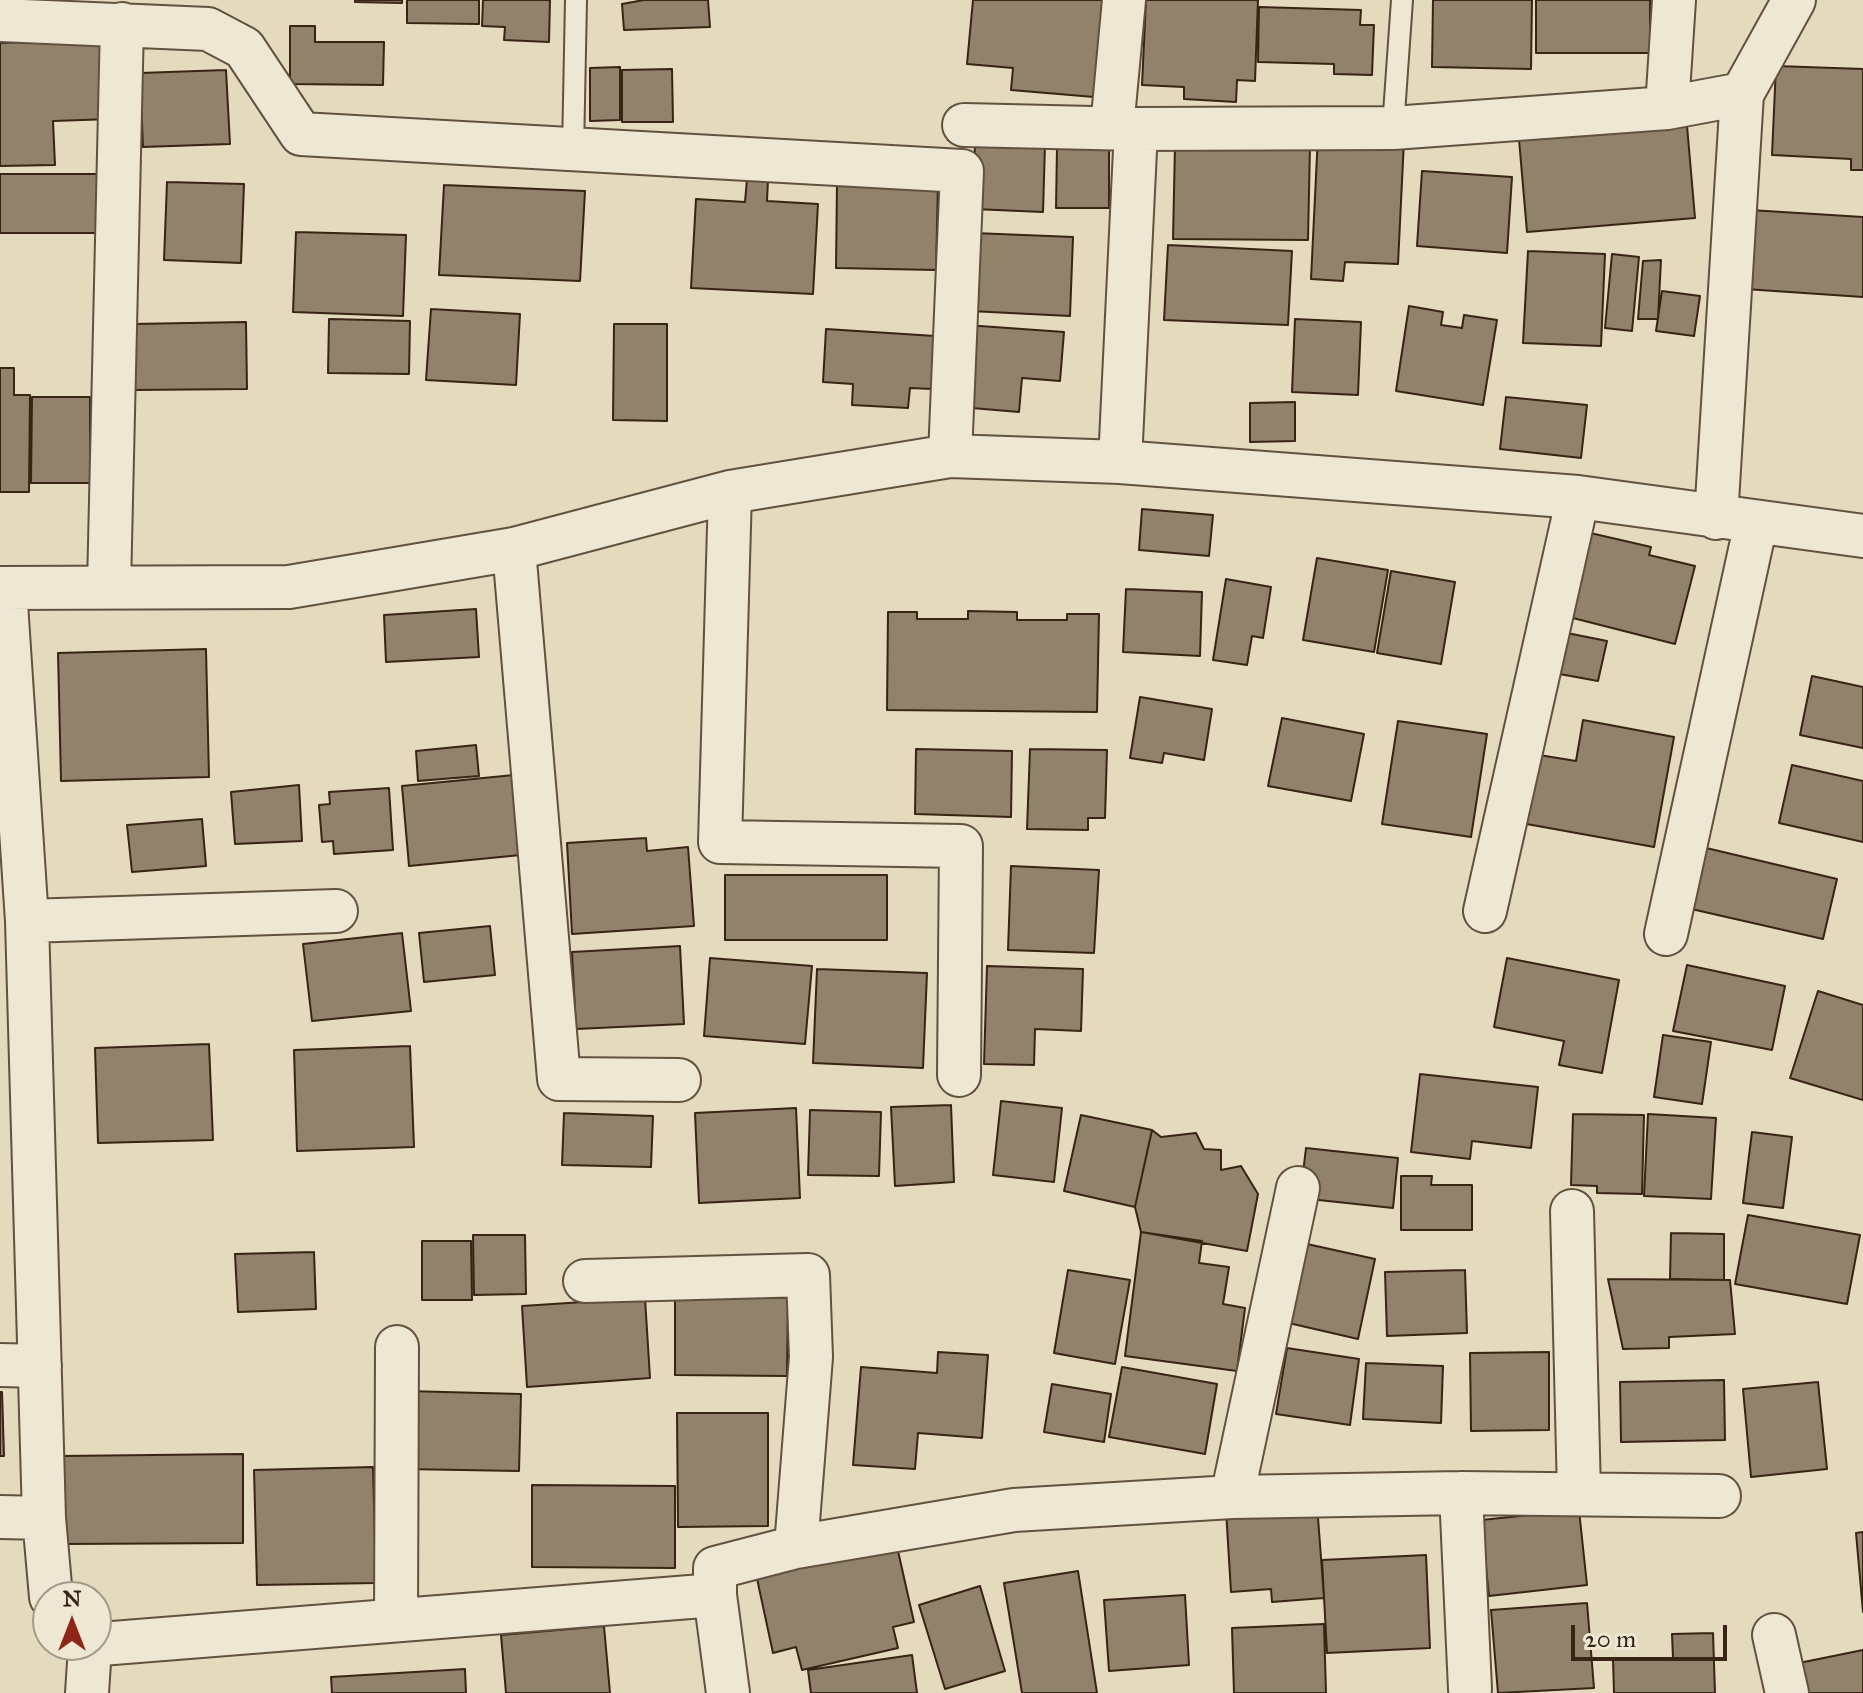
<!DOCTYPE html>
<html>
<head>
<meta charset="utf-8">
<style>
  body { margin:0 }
  #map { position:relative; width:1863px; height:1693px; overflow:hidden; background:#e4dabd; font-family:"IM FELL Great Primer",serif }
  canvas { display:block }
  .north { position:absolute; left:32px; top:1581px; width:80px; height:80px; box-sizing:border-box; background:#ede7d4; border:2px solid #a59988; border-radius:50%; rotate:0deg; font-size:22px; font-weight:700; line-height:32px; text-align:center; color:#382315 }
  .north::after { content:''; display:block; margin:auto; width:28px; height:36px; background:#8f2418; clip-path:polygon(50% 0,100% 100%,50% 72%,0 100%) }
  .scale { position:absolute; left:1571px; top:1625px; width:156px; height:36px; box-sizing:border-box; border:4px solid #382315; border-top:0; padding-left:10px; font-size:24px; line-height:28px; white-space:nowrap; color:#382315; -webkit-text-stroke:6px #ede7d4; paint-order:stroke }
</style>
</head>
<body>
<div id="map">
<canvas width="1863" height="1693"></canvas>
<div class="north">N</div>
<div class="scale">20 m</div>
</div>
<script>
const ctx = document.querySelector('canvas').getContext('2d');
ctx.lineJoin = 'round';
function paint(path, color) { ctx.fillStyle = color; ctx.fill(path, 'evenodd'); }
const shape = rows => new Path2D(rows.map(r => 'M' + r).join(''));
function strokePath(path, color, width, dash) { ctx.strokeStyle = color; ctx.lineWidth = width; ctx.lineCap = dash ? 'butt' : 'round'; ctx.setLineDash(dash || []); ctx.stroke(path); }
const building = shape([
  [355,0,402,0,402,3,355,2,355,0],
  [407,0,479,0,479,24,407,23,407,0],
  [483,0,550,0,549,42,504,40,505,27,482,26,483,0],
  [644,0,708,0,710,27,624,30,622,4,644,0],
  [973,0,1103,0,1094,97,1011,90,1013,68,967,64,973,0],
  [1146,0,1258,0,1255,81,1237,80,1236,102,1184,99,1184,87,1142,85,1146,0],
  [1433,0,1532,0,1531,69,1432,67,1433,0],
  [1536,0,1650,0,1650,53,1536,53,1536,0],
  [1259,7,1361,10,1360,25,1374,25,1372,75,1334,74,1334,64,1258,62,1259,7],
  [290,26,315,26,315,42,384,42,383,85,290,84,290,26],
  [108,39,111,119,53,121,55,165,0,166,0,43,108,39],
  [1776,66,1863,69,1863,170,1851,170,1851,159,1772,155,1776,66],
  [620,67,620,120,590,121,590,68,620,67],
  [672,69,673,122,622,122,622,70,672,69],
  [226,70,230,144,143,147,140,73,226,70],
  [1686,114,1695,218,1527,232,1518,128,1686,114],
  [1318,135,1404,140,1398,264,1345,262,1343,281,1311,279,1318,135],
  [975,143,1045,145,1043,212,973,209,975,143],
  [1175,145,1310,146,1308,240,1173,239,1175,145],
  [1057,148,1109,149,1109,208,1056,208,1057,148],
  [1422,171,1512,177,1507,253,1417,246,1422,171],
  [0,174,97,174,97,233,0,233,0,174],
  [747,179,768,180,767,201,818,204,813,294,691,288,696,199,745,202,747,179],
  [167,182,244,184,241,263,164,260,167,182],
  [837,183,938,184,936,270,836,268,837,183],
  [444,185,585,191,580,281,439,275,444,185],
  [1750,210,1863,217,1863,297,1745,289,1750,210],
  [296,232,406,235,403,316,293,312,296,232],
  [974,233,1073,237,1070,316,970,311,974,233],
  [1168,245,1292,251,1288,325,1164,320,1168,245],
  [1528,251,1605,254,1601,346,1523,343,1528,251],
  [1612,254,1639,257,1632,331,1605,328,1612,254],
  [1661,260,1658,319,1638,319,1643,261,1661,260],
  [1662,291,1700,296,1694,336,1656,331,1662,291],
  [1409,306,1443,312,1441,325,1462,328,1464,315,1497,320,1483,405,1396,391,1409,306],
  [431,309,520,314,516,385,426,380,431,309],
  [329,319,410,321,409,374,328,373,329,319],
  [1295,319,1361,322,1358,395,1292,392,1295,319],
  [246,322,247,389,133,390,132,324,246,322],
  [614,324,667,324,667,421,613,420,614,324],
  [966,325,1064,332,1060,381,1022,378,1019,412,960,407,966,325],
  [826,329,935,336,932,389,910,388,908,408,852,405,853,384,823,382,826,329],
  [0,368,14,368,14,395,30,395,29,492,0,492,0,368],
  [32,397,90,397,90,483,31,483,32,397],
  [1506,397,1587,405,1581,458,1500,449,1506,397],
  [1295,402,1295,441,1250,442,1250,403,1295,402],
  [1142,509,1213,515,1209,556,1139,550,1142,509],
  [1586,532,1651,547,1649,555,1695,566,1675,644,1565,616,1586,532],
  [1317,558,1388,570,1374,652,1303,640,1317,558],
  [1391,571,1455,582,1441,664,1377,653,1391,571],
  [1226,579,1271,587,1263,638,1252,636,1247,665,1213,660,1226,579],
  [1126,589,1202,592,1200,656,1123,652,1126,589],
  [476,609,479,657,386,662,384,615,476,609],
  [968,611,1017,612,1017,620,1067,620,1067,614,1099,614,1097,712,887,710,888,612,917,612,917,619,968,619,968,611],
  [1562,632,1607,641,1598,681,1554,673,1562,632],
  [206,649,209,777,61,781,58,653,206,649],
  [1812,676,1863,687,1863,748,1800,735,1812,676],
  [1140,697,1212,709,1204,760,1164,753,1162,763,1130,758,1140,697],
  [1282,718,1364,734,1351,801,1268,786,1282,718],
  [1583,720,1674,737,1654,847,1521,823,1533,754,1576,761,1583,720],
  [1398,721,1487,734,1471,837,1382,824,1398,721],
  [476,745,479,776,418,781,416,751,476,745],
  [916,749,1012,751,1011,817,915,814,916,749],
  [1030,749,1107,750,1105,818,1088,818,1088,830,1027,829,1030,749],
  [1792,765,1863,781,1863,842,1779,823,1792,765],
  [514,775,521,855,409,866,402,786,514,775],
  [299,785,302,841,235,844,231,792,299,785],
  [389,788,393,850,334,854,333,841,322,842,319,805,330,804,329,792,389,788],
  [202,819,206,866,132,872,127,825,202,819],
  [646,838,647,851,688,847,694,926,572,934,567,843,646,838],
  [1702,847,1837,879,1823,939,1687,908,1702,847],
  [1011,866,1099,870,1094,953,1008,950,1011,866],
  [725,875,887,875,887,940,725,940,725,875],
  [490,926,495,975,424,982,419,933,490,926],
  [402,933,411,1011,312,1021,303,944,402,933],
  [680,946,684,1024,576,1029,572,952,680,946],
  [710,958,812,966,805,1044,704,1036,710,958],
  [1507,958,1619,980,1602,1073,1559,1065,1564,1041,1494,1027,1507,958],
  [1687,965,1785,986,1772,1050,1673,1031,1687,965],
  [987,966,1083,969,1081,1031,1035,1029,1034,1065,984,1064,987,966],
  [817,969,927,973,923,1068,813,1063,817,969],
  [1818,991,1863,1005,1863,1100,1790,1078,1818,991],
  [1663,1035,1711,1042,1702,1104,1654,1097,1663,1035],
  [209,1044,213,1140,98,1143,95,1048,209,1044],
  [410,1046,414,1147,297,1151,294,1050,410,1046],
  [1420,1074,1538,1087,1531,1148,1472,1141,1470,1159,1411,1152,1420,1074],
  [1001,1101,1062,1108,1054,1182,993,1175,1001,1101],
  [951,1105,954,1182,895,1186,891,1107,951,1105],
  [796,1108,800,1198,699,1203,695,1113,796,1108],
  [810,1110,881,1112,879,1176,808,1175,810,1110],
  [564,1113,653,1116,651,1167,562,1165,564,1113],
  [1573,1114,1644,1115,1642,1194,1597,1193,1597,1186,1571,1185,1573,1114],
  [1648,1114,1716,1118,1711,1199,1644,1196,1648,1114],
  [1081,1115,1152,1130,1135,1207,1064,1191,1081,1115],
  [1152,1130,1161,1137,1196,1133,1204,1149,1221,1150,1221,1170,1241,1166,1258,1194,1247,1251,1141,1232,1135,1207,1152,1130],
  [1752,1132,1792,1137,1783,1208,1743,1203,1752,1132],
  [1306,1148,1398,1158,1393,1208,1300,1198,1306,1148],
  [1401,1176,1432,1176,1431,1185,1472,1185,1472,1230,1401,1230,1401,1176],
  [1748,1215,1860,1235,1847,1304,1735,1284,1748,1215],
  [1141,1232,1202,1241,1199,1263,1229,1267,1223,1304,1245,1308,1237,1371,1125,1356,1141,1232],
  [1671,1233,1724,1234,1724,1280,1670,1279,1671,1233],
  [473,1235,525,1235,526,1294,474,1295,473,1235],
  [422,1241,471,1241,472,1300,422,1300,422,1241],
  [1298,1242,1375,1259,1358,1339,1280,1321,1298,1242],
  [314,1252,316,1309,238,1312,235,1254,314,1252],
  [1068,1270,1130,1280,1115,1364,1054,1353,1068,1270],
  [1465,1270,1467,1333,1387,1336,1385,1272,1465,1270],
  [1608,1279,1730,1280,1735,1334,1669,1337,1669,1348,1623,1349,1608,1279],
  [675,1297,788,1298,787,1376,675,1375,675,1297],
  [645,1298,650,1378,527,1387,522,1306,645,1298],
  [1287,1348,1359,1359,1350,1425,1276,1414,1287,1348],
  [938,1352,988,1355,982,1438,918,1433,915,1469,853,1465,861,1367,937,1373,938,1352],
  [1549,1352,1549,1430,1471,1431,1470,1353,1549,1352],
  [1366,1363,1443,1366,1441,1423,1363,1419,1366,1363],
  [1122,1367,1217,1384,1205,1454,1109,1437,1122,1367],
  [1724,1380,1725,1440,1621,1442,1620,1382,1724,1380],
  [1818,1382,1827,1469,1751,1477,1743,1389,1818,1382],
  [1052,1384,1111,1394,1104,1442,1044,1432,1052,1384],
  [406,1391,521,1394,519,1471,404,1469,406,1391],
  [0,1392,2,1392,4,1456,0,1456,0,1392],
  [677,1413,768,1413,768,1526,678,1527,677,1413],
  [243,1454,243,1543,63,1544,62,1456,243,1454],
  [373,1467,376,1583,257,1585,254,1470,373,1467],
  [532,1485,675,1486,675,1568,532,1567,532,1485],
  [1317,1504,1324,1598,1272,1602,1271,1589,1231,1592,1226,1510,1317,1504],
  [1579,1510,1587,1585,1489,1596,1481,1520,1579,1510],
  [1863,1532,1863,1612,1856,1533,1863,1532],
  [896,1542,914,1622,893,1627,898,1648,802,1670,796,1647,773,1653,756,1574,896,1542],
  [1426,1555,1430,1648,1327,1653,1322,1560,1426,1555],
  [1078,1571,1097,1693,1022,1693,1004,1583,1078,1571],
  [980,1586,1005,1671,945,1689,919,1605,980,1586],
  [1185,1595,1189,1665,1109,1671,1104,1600,1185,1595],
  [1587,1603,1594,1688,1498,1693,1491,1610,1587,1603],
  [1324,1624,1326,1693,1234,1693,1232,1628,1324,1624],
  [604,1626,610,1693,506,1693,501,1635,604,1626],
  [1713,1633,1715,1693,1614,1693,1613,1659,1673,1658,1672,1634,1713,1633],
  [1863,1650,1863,1693,1804,1693,1799,1663,1863,1650],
  [912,1655,917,1693,811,1693,808,1670,912,1655],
  [465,1669,466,1693,332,1693,331,1677,465,1669]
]);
const lane = shape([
  [1393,128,1402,0],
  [573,151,576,0]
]);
const street = shape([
  [0,20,208,29,244,48,301,134,962,171,950,456],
  [1667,108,1674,0],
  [964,125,1136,129,1393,128,1667,108,1742,94,1794,0],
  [1112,128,1124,0],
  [1120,462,1136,129],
  [730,492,720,842,961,846,959,1075],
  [1716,518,1742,94],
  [514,549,559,1079,679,1080],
  [109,587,122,24],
  [0,588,289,587,514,549,730,492,950,456,1120,462,1578,497,1863,536],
  [5,588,27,921,44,1518,51,1597],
  [1485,911,1578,497],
  [27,921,336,911],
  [1666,934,1756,523],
  [1572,1211,1579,1493],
  [0,1365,40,1366],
  [1232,1497,1298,1188],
  [0,1517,44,1518],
  [796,1547,1014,1510,1232,1497,1461,1493],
  [715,1595,728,1693],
  [396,1619,397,1347],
  [1774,1635,1787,1693],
  [88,1645,715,1595,715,1568,796,1547,811,1357,808,1275,585,1281],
  [1470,1689,1461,1493,1719,1496],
  [87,1693,90,1647]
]);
paint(building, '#91826c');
strokePath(building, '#382315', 2);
strokePath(lane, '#63513f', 24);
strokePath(street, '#63513f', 46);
strokePath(lane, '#ede7d4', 20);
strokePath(street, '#ede7d4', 42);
</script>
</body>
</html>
